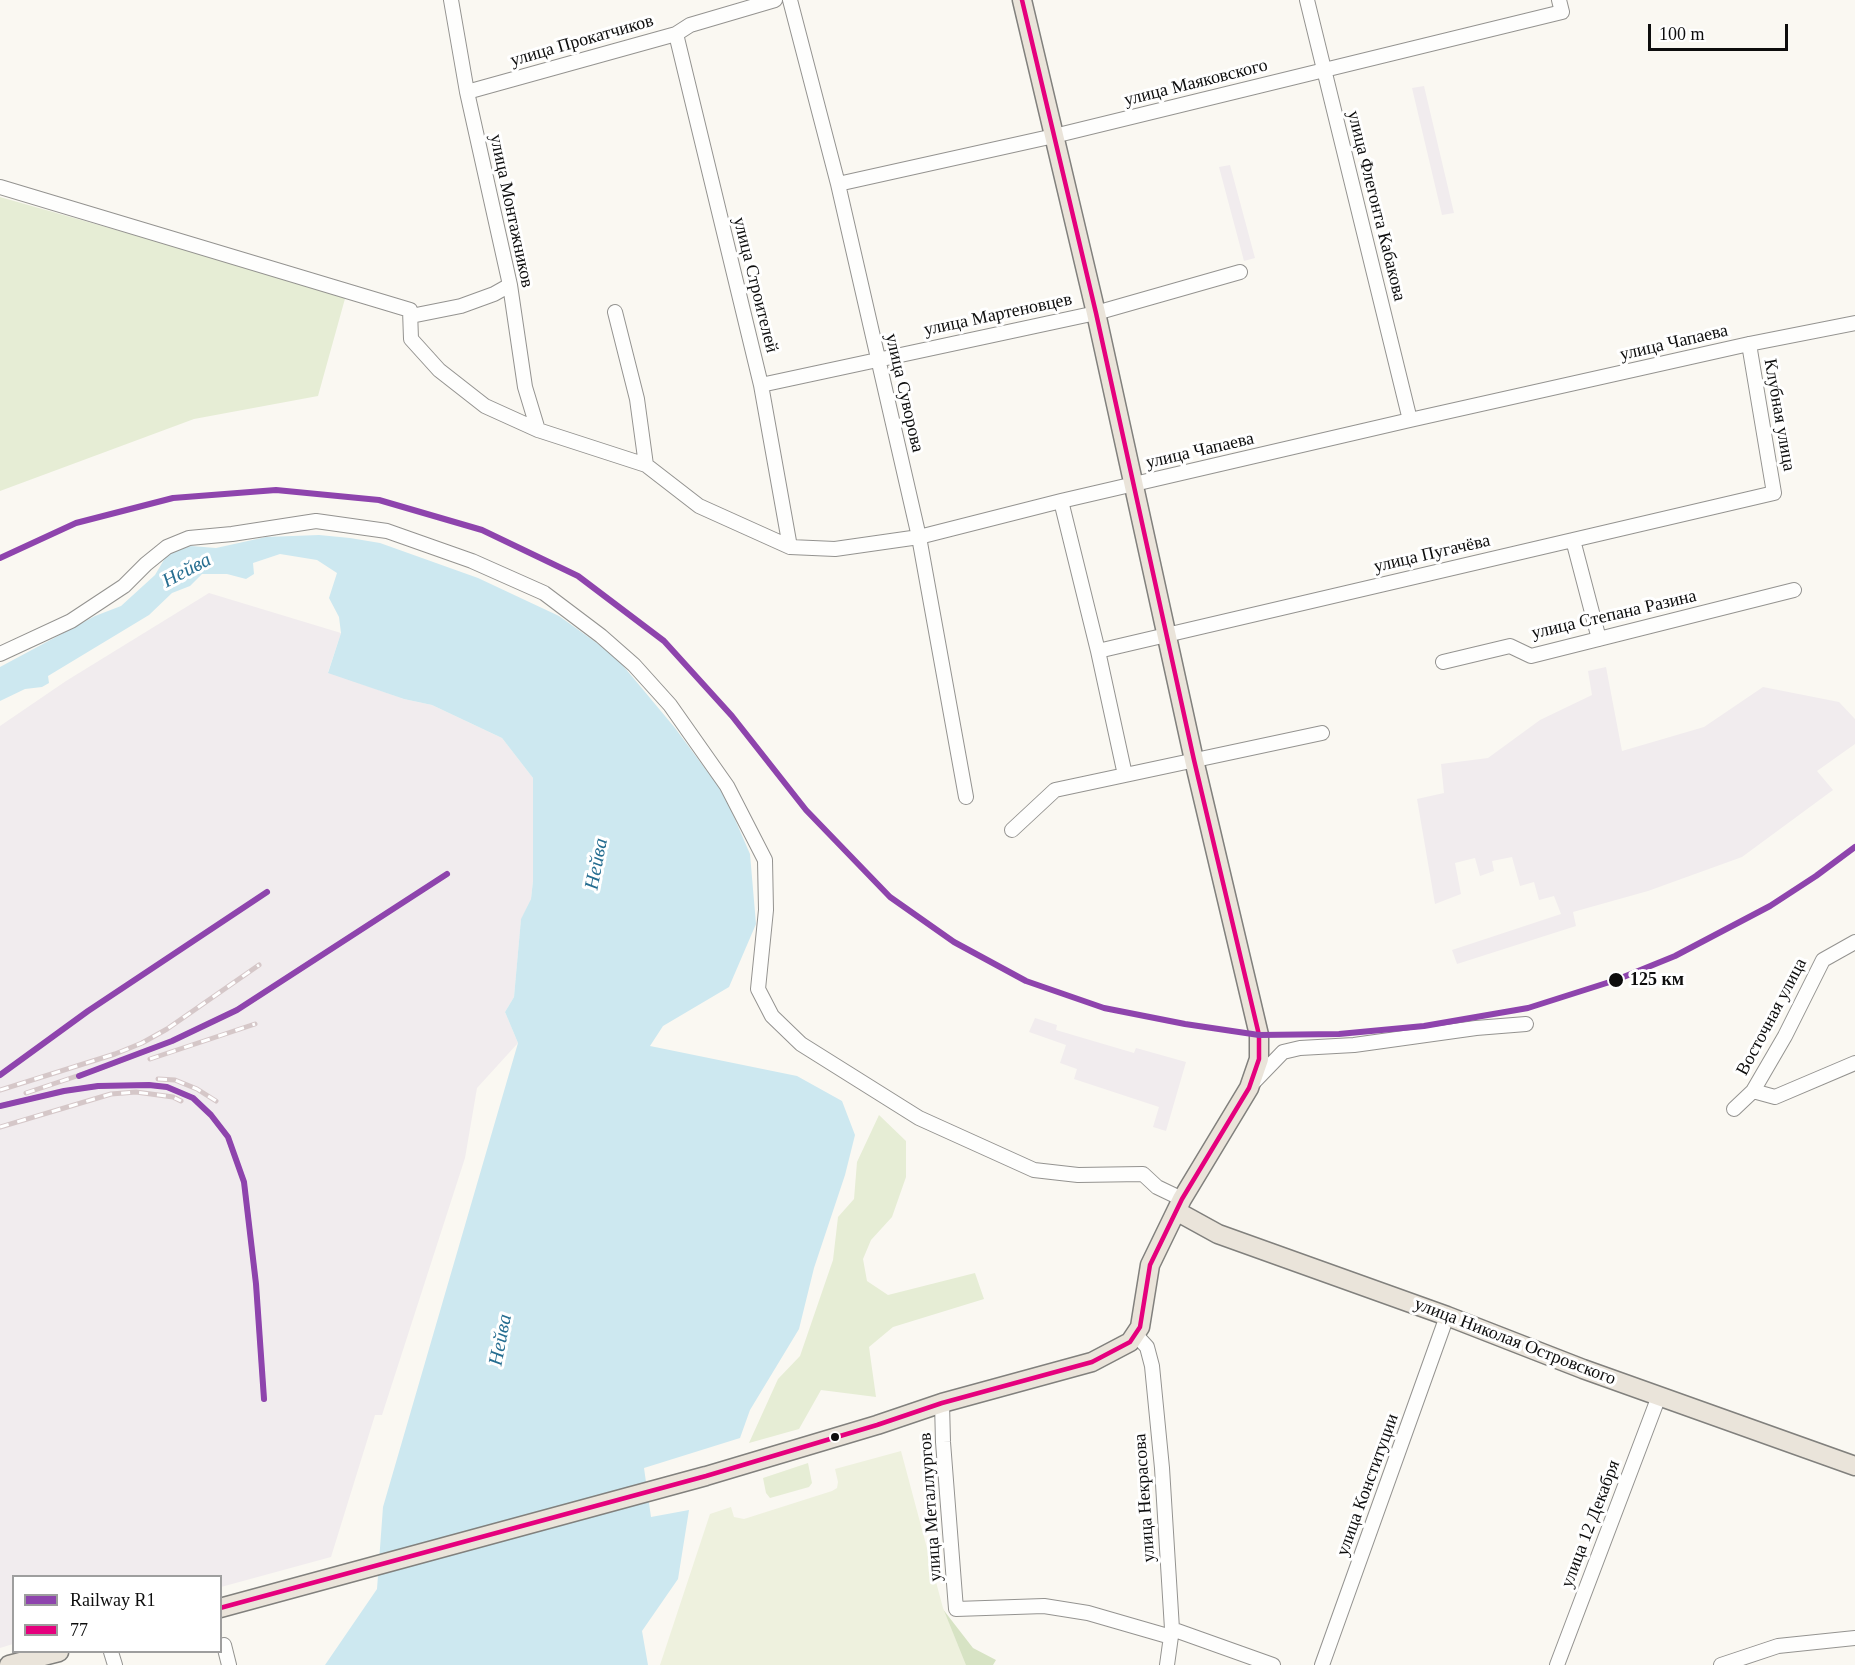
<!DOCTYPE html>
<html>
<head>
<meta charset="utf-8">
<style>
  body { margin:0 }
  #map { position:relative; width:1855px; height:1665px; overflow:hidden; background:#faf8f2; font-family:Georgia,serif }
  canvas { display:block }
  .legend { position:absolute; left:12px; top:1575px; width:210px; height:78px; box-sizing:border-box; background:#fff; border:2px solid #9e9e9e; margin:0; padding:8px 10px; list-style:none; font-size:18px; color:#0d0d0d }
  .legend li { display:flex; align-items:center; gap:12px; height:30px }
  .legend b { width:30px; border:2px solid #9e9e9e }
  .scale { position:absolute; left:1648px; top:24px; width:140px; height:27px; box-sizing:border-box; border:3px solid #0d0d0d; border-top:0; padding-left:8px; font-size:18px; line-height:21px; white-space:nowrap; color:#0d0d0d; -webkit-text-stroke:4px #fff; paint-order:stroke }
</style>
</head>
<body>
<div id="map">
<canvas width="1855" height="1665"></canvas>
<ul class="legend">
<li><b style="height:8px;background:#8e44ad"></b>Railway R1</li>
<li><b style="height:8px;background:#e5007d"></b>77</li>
</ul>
<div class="scale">100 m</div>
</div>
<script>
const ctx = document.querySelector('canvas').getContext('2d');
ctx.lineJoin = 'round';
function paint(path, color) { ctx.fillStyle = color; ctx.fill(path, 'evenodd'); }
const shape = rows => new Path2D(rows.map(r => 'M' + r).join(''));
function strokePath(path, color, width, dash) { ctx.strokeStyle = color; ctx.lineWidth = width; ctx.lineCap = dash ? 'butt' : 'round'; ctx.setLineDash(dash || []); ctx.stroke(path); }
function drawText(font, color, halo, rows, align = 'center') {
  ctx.font = font + ' Georgia,serif'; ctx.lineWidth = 6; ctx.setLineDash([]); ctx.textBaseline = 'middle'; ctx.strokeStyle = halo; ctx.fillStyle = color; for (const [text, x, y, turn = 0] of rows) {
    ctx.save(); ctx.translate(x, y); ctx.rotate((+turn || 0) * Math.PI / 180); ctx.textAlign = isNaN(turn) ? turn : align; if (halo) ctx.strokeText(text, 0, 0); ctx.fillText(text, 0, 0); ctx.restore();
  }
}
const industrial = shape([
  [1424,86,1454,213,1442,215,1412,88],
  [1230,165,1255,258,1244,261,1219,167],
  [209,593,341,633,328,672,404,699,432,705,502,738,533,778,533,881,531,899,521,920,514,997,505,1012,518,1043,477,1088,465,1158,382,1415,375,1415,331,1557,221,1587,220,1576,14,1576,13,1644,0,1648,0,726,66,681],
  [1606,667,1622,751,1704,727,1763,687,1839,702,1855,719,1855,744,1817,771,1833,790,1742,857,1648,891,1573,912,1576,926,1457,964,1452,950,1561,914,1554,896,1539,900,1534,882,1520,886,1512,857,1492,861,1494,871,1480,876,1475,858,1455,863,1461,894,1435,904,1417,799,1444,793,1441,764,1488,758,1540,720,1592,695,1588,671],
  [1035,1018,1057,1025,1056,1030,1134,1053,1136,1048,1186,1062,1166,1131,1153,1127,1159,1107,1074,1079,1077,1069,1060,1063,1066,1045,1029,1032]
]);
const green = shape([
  [0,197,346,295,318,396,194,419,0,491],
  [879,1115,906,1141,906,1177,892,1217,871,1240,863,1259,867,1281,888,1295,975,1273,984,1299,893,1327,869,1347,876,1397,821,1390,799,1429,749,1443,778,1379,800,1356,833,1260,838,1217,854,1199,857,1162],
  [808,1463,812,1483,809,1487,770,1498,766,1493,763,1478]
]);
const forest = shape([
  [942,1608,973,1648,996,1660,993,1665,963,1665,935,1610]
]);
const pitch = shape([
  [901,1451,943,1608,966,1665,660,1665,710,1514,731,1507,734,1517,744,1519,832,1491,837,1488,838,1482,835,1469]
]);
const water = shape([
  [319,535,350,538,380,543,478,578,559,616,615,656,675,728,724,794,750,854,756,924,729,987,663,1026,650,1046,797,1076,842,1101,855,1135,845,1175,814,1268,799,1329,750,1410,740,1438,644,1468,651,1517,689,1510,678,1579,642,1631,648,1665,325,1665,377,1589,383,1507,518,1043,505,1012,514,997,521,919,531,899,533,881,533,778,502,738,432,705,404,699,328,673,341,633,339,617,329,598,337,573,317,560,280,554,253,563,254,574,246,579,227,574,202,574,190,586,172,593,149,615,48,676,49,683,42,687,25,689,0,701,0,667,95,616,121,606,155,575,168,553,191,546,216,548,266,537]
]);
const minor = shape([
  [451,0,467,92,510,285,525,387,538,430],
  [790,0,838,184,919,537,966,797],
  [1307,0,1410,420],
  [676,34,761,385,790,547],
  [467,92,676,34,690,25,775,0],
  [838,184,1054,136,1562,12,1559,0],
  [0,187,410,310,411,339,439,370,485,406,538,430,646,465,699,506,790,547,835,549,919,537,1061,501,1410,420,1749,344,1855,323],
  [615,312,637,399,646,465],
  [411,316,461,306,494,294,510,285],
  [761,385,1096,313,1240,272],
  [1061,501,1098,651,1125,775],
  [1573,540,1599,639],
  [1098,651,1774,493,1749,344],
  [0,654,71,621,124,586,146,564,167,547,189,538,232,534,316,521,387,531,472,561,544,593,601,636,634,665,670,705,727,786,765,860,766,910,758,989,772,1016,801,1044,919,1118,1034,1170,1078,1175,1143,1174,1157,1187,1182,1199],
  [1443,662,1510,646,1531,656,1794,590],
  [1012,830,1055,790,1322,733],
  [1254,1082,1283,1052,1300,1048,1354,1045,1476,1028,1526,1024],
  [1753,1091,1775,1097,1855,1063],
  [1734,1109,1753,1091,1785,1036,1823,960,1855,942],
  [1135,1334,1147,1347,1152,1366,1162,1468,1172,1629,1167,1665],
  [942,1403,943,1442,956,1609,1044,1606,1088,1613,1171,1637],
  [1172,1629,1273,1665],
  [224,1645,229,1665],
  [111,1652,115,1665],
  [1322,1665,1447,1316],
  [1557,1665,1659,1396],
  [1721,1665,1778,1646,1855,1638]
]);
const major = shape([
  [1178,1212,1218,1234,1447,1316,1583,1369,1855,1466],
  [220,1608,706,1476,877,1425,942,1403,1092,1362,1130,1342,1140,1327,1150,1265,1182,1199,1249,1088,1259,1059,1259,1035,1194,760,1096,313,1022,0],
  [9,1665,59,1652]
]);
const rail = shape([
  [150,1059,255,1024],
  [0,1075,88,1011,267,892],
  [158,1079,175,1080,197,1089,216,1101],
  [0,1090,115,1054,142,1043,167,1029,259,965],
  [26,1093,101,1068,172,1041,237,1010,447,874],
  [0,1106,64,1091,98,1086,149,1085,167,1087,193,1098,211,1115,228,1137,244,1182,256,1284,264,1399],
  [0,1127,111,1094,136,1092,173,1097,181,1101]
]);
const bus1 = shape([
  [220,1608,706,1476,877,1425,942,1403,1092,1362,1130,1342,1140,1327,1150,1265,1182,1199,1249,1088,1259,1059,1259,1035,1194,760,1096,313,1022,0]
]);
const rail1 = shape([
  [0,558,76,523,173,498,276,490,379,500,482,530,578,576,664,641,732,716,806,810,890,897,954,942,1026,981,1104,1008,1185,1024,1259,1035,1339,1034,1424,1026,1528,1008,1616,980,1675,956,1770,906,1816,876,1855,847],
  [0,1075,88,1011,267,892],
  [79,1076,172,1041,237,1010,447,874],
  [0,1106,64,1091,98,1086,149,1085,167,1087,193,1098,211,1115,228,1137,244,1182,256,1284,264,1399]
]);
const markers = [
  [1616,980,8,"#0d0d0d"],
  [835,1437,5,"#0d0d0d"]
];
const streetNames = [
  ["улица Прокатчиков",582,41,-16],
  ["улица Маяковского",1196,83,-14],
  ["улица Флегонта Кабакова",1376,206,76],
  ["улица Монтажников",511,211,78],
  ["улица Строителей",755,285,76],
  ["улица Мартеновцев",998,315,-12],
  ["улица Чапаева",1674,343,-13],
  ["улица Суворова",904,393,77],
  ["Клубная улица",1779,415,80],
  ["улица Чапаева",1200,451,-13],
  ["улица Пугачёва",1432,554,-13],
  ["улица Степана Разина",1614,615,-13],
  ["Восточная улица",1772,1017,-62],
  ["улица Николая Островского",1515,1342,21],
  ["улица Конституции",1368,1485,-70],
  ["улица Некрасова",1145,1498,-94],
  ["улица Металлургов",931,1507,-94],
  ["улица 12 Декабря",1591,1524,-69]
];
const stopNames = [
  ["125 км",1630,980]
];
const waterNames = [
  ["Нейва",187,571,-28],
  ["Нейва",597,864,-79],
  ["Нейва",501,1340,-79]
];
paint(industrial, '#f1ecee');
paint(green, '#e6edd5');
paint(forest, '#d7e3c4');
paint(pitch, '#eef1de');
paint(water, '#cde8f0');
strokePath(minor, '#949390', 16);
strokePath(major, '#81807d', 21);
strokePath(minor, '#fefefd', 14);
strokePath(major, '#eae4da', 18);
strokePath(rail, '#d5c7c8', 5);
strokePath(rail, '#fff', 3, [9]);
strokePath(bus1, '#e5007d', 4.5);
strokePath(rail1, '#8e44ad', 6);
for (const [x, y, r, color] of markers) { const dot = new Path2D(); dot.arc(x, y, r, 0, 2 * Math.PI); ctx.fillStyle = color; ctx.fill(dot); strokePath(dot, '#fff', 2); }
drawText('18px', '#0d0d0d', '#fff', streetNames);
drawText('bold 18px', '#0d0d0d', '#fff', stopNames, 'left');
drawText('italic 20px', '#256d90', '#fff', waterNames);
</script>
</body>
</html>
